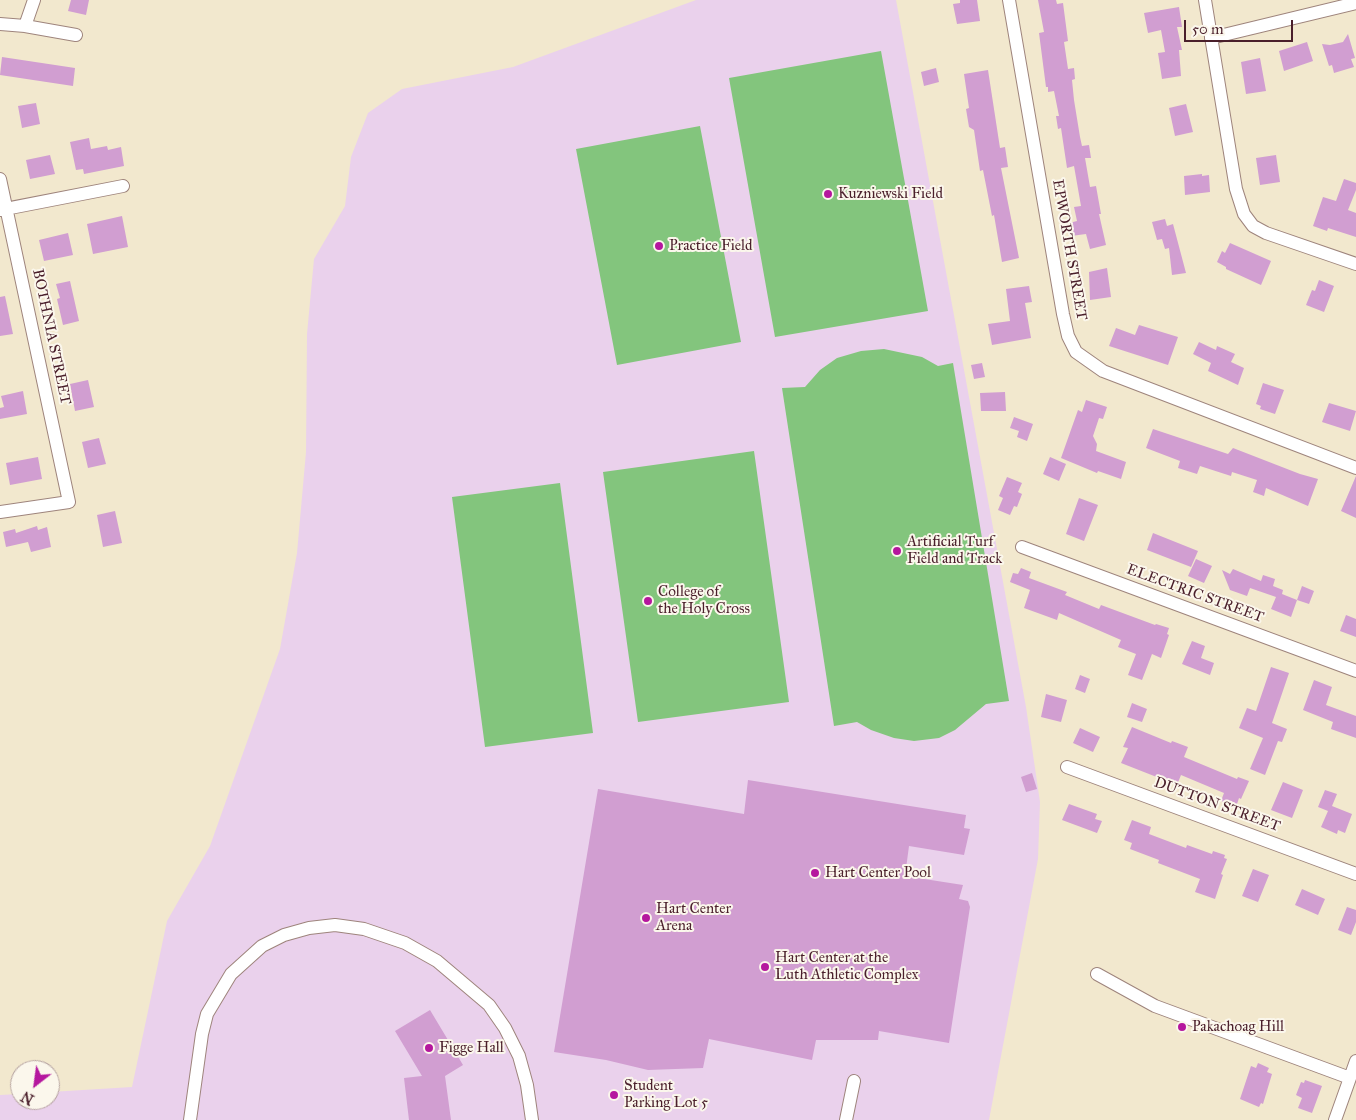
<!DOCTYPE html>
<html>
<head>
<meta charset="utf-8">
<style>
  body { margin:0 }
  #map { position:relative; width:1356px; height:1120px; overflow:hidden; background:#f2e8ce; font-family:"IM FELL Great Primer",serif }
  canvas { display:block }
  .north { position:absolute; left:10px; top:1060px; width:50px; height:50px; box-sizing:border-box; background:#fbf7ec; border:1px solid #b4a19f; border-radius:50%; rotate:210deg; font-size:14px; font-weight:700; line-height:20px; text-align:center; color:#4a1f2b }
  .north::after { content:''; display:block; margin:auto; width:18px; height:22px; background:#b5179e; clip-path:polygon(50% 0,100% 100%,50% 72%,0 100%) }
  .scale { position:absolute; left:1184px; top:20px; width:109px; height:22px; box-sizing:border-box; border:2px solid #4a1f2b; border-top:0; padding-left:6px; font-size:15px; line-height:18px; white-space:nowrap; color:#4a1f2b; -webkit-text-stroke:4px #fbf7ec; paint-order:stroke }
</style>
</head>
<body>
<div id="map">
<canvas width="1356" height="1120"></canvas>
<div class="north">N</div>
<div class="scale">50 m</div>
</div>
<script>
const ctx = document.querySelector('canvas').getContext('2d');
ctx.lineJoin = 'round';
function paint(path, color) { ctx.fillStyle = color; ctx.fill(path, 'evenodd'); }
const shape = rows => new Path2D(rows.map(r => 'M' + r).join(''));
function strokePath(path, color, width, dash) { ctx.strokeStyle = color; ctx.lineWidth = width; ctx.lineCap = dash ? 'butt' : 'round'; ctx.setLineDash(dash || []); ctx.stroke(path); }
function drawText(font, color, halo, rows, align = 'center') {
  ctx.font = font + ' "IM FELL Great Primer",serif'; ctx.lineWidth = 4; ctx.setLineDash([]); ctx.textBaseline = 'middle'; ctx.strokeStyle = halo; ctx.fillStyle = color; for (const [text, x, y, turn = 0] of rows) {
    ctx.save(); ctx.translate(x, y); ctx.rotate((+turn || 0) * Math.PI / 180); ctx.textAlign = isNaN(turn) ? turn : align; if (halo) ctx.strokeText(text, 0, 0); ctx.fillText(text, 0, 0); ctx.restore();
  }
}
const built = shape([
  [696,0,896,0,1026,707,1040,802,1038,859,989,1120,0,1120,0,1095,20,1094,20,1100,50,1100,50,1092,132,1087,167,921,210,846,280,649,297,553,306,452,307,334,314,259,345,206,351,157,368,113,402,89,513,67]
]);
const green = shape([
  [881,51,928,311,775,337,729,78],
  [700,126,741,342,617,365,576,149],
  [884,349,922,357,938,366,953,363,1009,701,986,704,955,730,939,738,914,741,894,738,871,730,857,722,834,726,782,388,805,387,820,370,837,358,861,351],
  [754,451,789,702,638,722,603,472],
  [560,483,593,733,485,747,452,497]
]);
const building = shape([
  [71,0,89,0,86,15,68,11],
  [960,0,977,0,980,21,957,24,953,4,960,3],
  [1038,0,1056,0,1057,4,1063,3,1068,41,1064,42,1068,69,1074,68,1075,79,1072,80,1074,100,1080,137,1082,146,1089,145,1091,158,1085,158,1090,187,1096,186,1101,214,1099,214,1106,245,1090,249,1086,234,1071,236,1069,223,1077,221,1074,207,1081,206,1074,166,1067,168,1061,128,1058,129,1056,116,1059,116,1054,91,1048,92,1048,87,1046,87,1039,33,1044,32],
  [1179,7,1182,27,1177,27,1182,50,1179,50,1181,76,1162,79,1158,53,1165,52,1161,30,1148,33,1144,13],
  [1348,34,1355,58,1351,59,1354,67,1334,73,1332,65,1329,66,1322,44,1330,45,1343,42],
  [1307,42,1313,61,1284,71,1279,51],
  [2,57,75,68,73,86,0,75],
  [1260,58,1266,91,1246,94,1241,62],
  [936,68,939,82,924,86,921,72],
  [988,70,1000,148,1005,147,1008,167,1001,168,1019,258,1002,262,994,215,992,216,983,170,980,171,974,130,969,127,966,109,969,108,964,74],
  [36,103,40,124,22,128,18,106],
  [1186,104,1193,132,1175,136,1169,108],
  [89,138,91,149,107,146,108,150,121,147,124,166,84,174,83,169,76,170,70,142],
  [50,155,55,174,30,179,26,160],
  [1276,155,1280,182,1260,185,1256,158],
  [1202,174,1202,176,1209,175,1210,192,1185,195,1184,176],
  [1344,179,1356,183,1356,190,1348,210,1356,213,1356,237,1328,228,1327,231,1313,226,1323,197,1336,201],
  [122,216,128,247,93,254,87,224],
  [1165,219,1167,226,1173,224,1186,273,1172,275,1169,248,1165,249,1162,239,1157,240,1152,222],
  [68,233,73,255,44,261,39,240],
  [1230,243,1271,261,1261,285,1226,269,1226,267,1217,262,1222,251,1225,253],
  [1107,268,1111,297,1090,300,1089,272],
  [1319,280,1334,286,1324,312,1306,305,1312,290,1315,291],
  [70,281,79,321,63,325,57,299,60,298,56,284],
  [1029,286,1032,302,1025,303,1031,338,992,345,988,324,1010,321,1006,289],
  [5,296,13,334,0,336,0,297],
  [1139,325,1178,337,1168,365,1109,346,1116,328,1135,335],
  [1199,342,1216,350,1217,346,1235,354,1231,362,1244,368,1238,385,1208,371,1211,363,1193,354],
  [982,363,985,377,974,379,971,365],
  [88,380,94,407,75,411,70,384],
  [1263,383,1284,390,1275,414,1260,409,1261,406,1256,404],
  [23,391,27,414,0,419,0,408,4,407,1,396],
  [1005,392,1006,411,981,411,980,393],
  [1086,400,1107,407,1103,419,1099,418,1093,436,1097,444,1096,451,1126,462,1121,479,1098,471,1097,473,1061,458,1078,410,1082,412],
  [1329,403,1356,411,1350,431,1322,422],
  [1014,417,1033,424,1027,441,1017,437,1019,431,1010,428],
  [1153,429,1228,454,1233,448,1300,474,1318,479,1308,506,1266,488,1264,496,1253,492,1257,480,1232,472,1231,476,1200,466,1197,474,1178,468,1180,461,1146,448],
  [99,438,106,464,88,468,82,442],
  [38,457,42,479,10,485,6,463],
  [1050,457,1066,464,1059,481,1043,474],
  [1356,476,1356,518,1341,511],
  [1007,477,1022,483,1018,492,1022,494,1017,507,1014,506,1010,515,998,510,1003,498,999,496],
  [1079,498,1098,505,1084,541,1066,534],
  [115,511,122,543,103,547,97,515],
  [37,526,38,530,47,527,51,547,31,552,28,542,6,547,3,532,15,529,16,533],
  [1153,533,1198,551,1191,567,1147,550],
  [1196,559,1212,566,1204,583,1188,576],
  [1021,568,1031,572,1029,578,1067,592,1065,595,1099,609,1101,605,1155,625,1156,624,1169,628,1167,634,1169,635,1161,658,1152,654,1142,680,1128,675,1136,654,1118,647,1121,640,1059,613,1057,620,1024,608,1030,590,1010,582,1013,573,1018,574],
  [1233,569,1261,581,1263,575,1275,579,1273,586,1283,590,1282,594,1297,600,1291,617,1271,609,1276,597,1250,588,1247,596,1230,590,1222,570,1230,574],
  [1302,586,1314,591,1309,604,1297,600],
  [1346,615,1356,619,1356,637,1340,631],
  [1192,641,1205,646,1201,658,1214,663,1210,675,1182,664],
  [1271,667,1289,673,1272,723,1287,729,1282,742,1278,741,1265,775,1250,769,1263,738,1239,728,1247,708,1256,711],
  [1080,675,1090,679,1085,693,1075,689],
  [1314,680,1332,687,1326,705,1356,716,1356,738,1331,729,1333,722,1303,710],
  [1046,694,1067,700,1061,722,1041,717],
  [1132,703,1147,709,1142,722,1127,717],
  [1132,727,1171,743,1172,741,1188,747,1184,757,1237,779,1238,777,1249,781,1241,799,1239,798,1236,807,1221,801,1224,793,1181,775,1177,785,1121,763,1128,748,1123,747],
  [1080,728,1100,737,1093,752,1073,743],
  [1032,773,1037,789,1026,792,1021,777],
  [748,780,966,815,964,828,970,829,964,855,909,846,905,876,963,885,959,899,968,901,970,907,949,1043,879,1031,878,1040,816,1040,812,1060,709,1039,703,1068,648,1070,606,1060,554,1052,598,789,744,814],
  [1283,782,1303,790,1292,818,1271,810],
  [1325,790,1337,794,1332,806,1352,814,1345,833,1338,830,1337,834,1321,827,1328,811,1318,807],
  [1069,804,1097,814,1095,819,1102,821,1097,833,1062,820],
  [1132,820,1151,827,1149,834,1186,848,1187,845,1212,854,1213,851,1225,855,1224,858,1227,859,1221,874,1223,875,1215,899,1195,892,1200,879,1158,863,1159,860,1130,849,1132,843,1124,840],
  [1253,869,1269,875,1258,902,1242,896],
  [1302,889,1325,899,1318,915,1295,905],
  [1347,907,1356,910,1356,922,1351,935,1338,930],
  [430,1010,463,1065,445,1076,451,1120,409,1120,404,1078,422,1076,395,1031],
  [1258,1063,1269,1068,1267,1072,1272,1074,1263,1104,1261,1103,1259,1107,1240,1099,1251,1066,1256,1068],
  [1305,1080,1322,1086,1312,1113,1298,1108,1302,1098,1296,1095,1301,1082,1304,1083]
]);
const street = shape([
  [1009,0,1063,314,1068,336,1076,352,1103,371,1356,468],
  [1205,0,1236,189,1244,214,1253,226,1266,233,1356,264],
  [0,24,25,26,76,35],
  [25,26,34,0],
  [1211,38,1356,3],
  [0,179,69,502,0,512],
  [0,210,123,186],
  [1022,547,1356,671],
  [1067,767,1356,874],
  [1097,974,1155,1006,1350,1078],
  [190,1120,202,1034,207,1014,231,974,262,946,284,935,309,928,335,925,364,929,405,943,437,961,489,1005,505,1028,519,1056,527,1085,532,1120],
  [846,1120,854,1081],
  [1335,1120,1356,1061]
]);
const markers = [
  [828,194,5,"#b5179e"],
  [659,246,5,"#b5179e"],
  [897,551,5,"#b5179e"],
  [648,601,5,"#b5179e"],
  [815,873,5,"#b5179e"],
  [646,918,5,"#b5179e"],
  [765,967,5,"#b5179e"],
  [1182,1027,5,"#b5179e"],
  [429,1048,5,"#b5179e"],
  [614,1095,5,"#b5179e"]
];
const poiNames = [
  ["Kuzniewski Field",838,194],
  ["Practice Field",669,246],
  ["Artificial Turf",907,542],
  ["Field and Track",907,559],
  ["College of",658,592],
  ["the Holy Cross",658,609],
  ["Hart Center Pool",825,873],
  ["Hart Center",656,909],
  ["Arena",656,926],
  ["Hart Center at the",775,958],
  ["Luth Athletic Complex",775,975],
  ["Pakachoag Hill",1192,1027],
  ["Figge Hall",439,1048],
  ["Student",624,1086],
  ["Parking Lot 5",624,1103]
];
const streetNames = [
  ["EPWORTH STREET",1069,250,80],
  ["BOTHNIA STREET",51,337,78],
  ["ELECTRIC STREET",1195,594,20],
  ["DUTTON STREET",1217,805,20]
];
paint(built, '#ead1ec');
paint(green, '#83c57d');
paint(building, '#d19ed1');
strokePath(street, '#9e847c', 14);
strokePath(street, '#fff', 12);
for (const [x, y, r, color] of markers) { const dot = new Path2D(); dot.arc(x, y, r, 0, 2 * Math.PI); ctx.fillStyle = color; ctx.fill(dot); strokePath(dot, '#fbf7ec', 2); }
drawText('15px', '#4a1f2b', '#fbf7ec', poiNames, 'left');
drawText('15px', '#4a1f2b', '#fbf7ec', streetNames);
</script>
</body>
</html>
